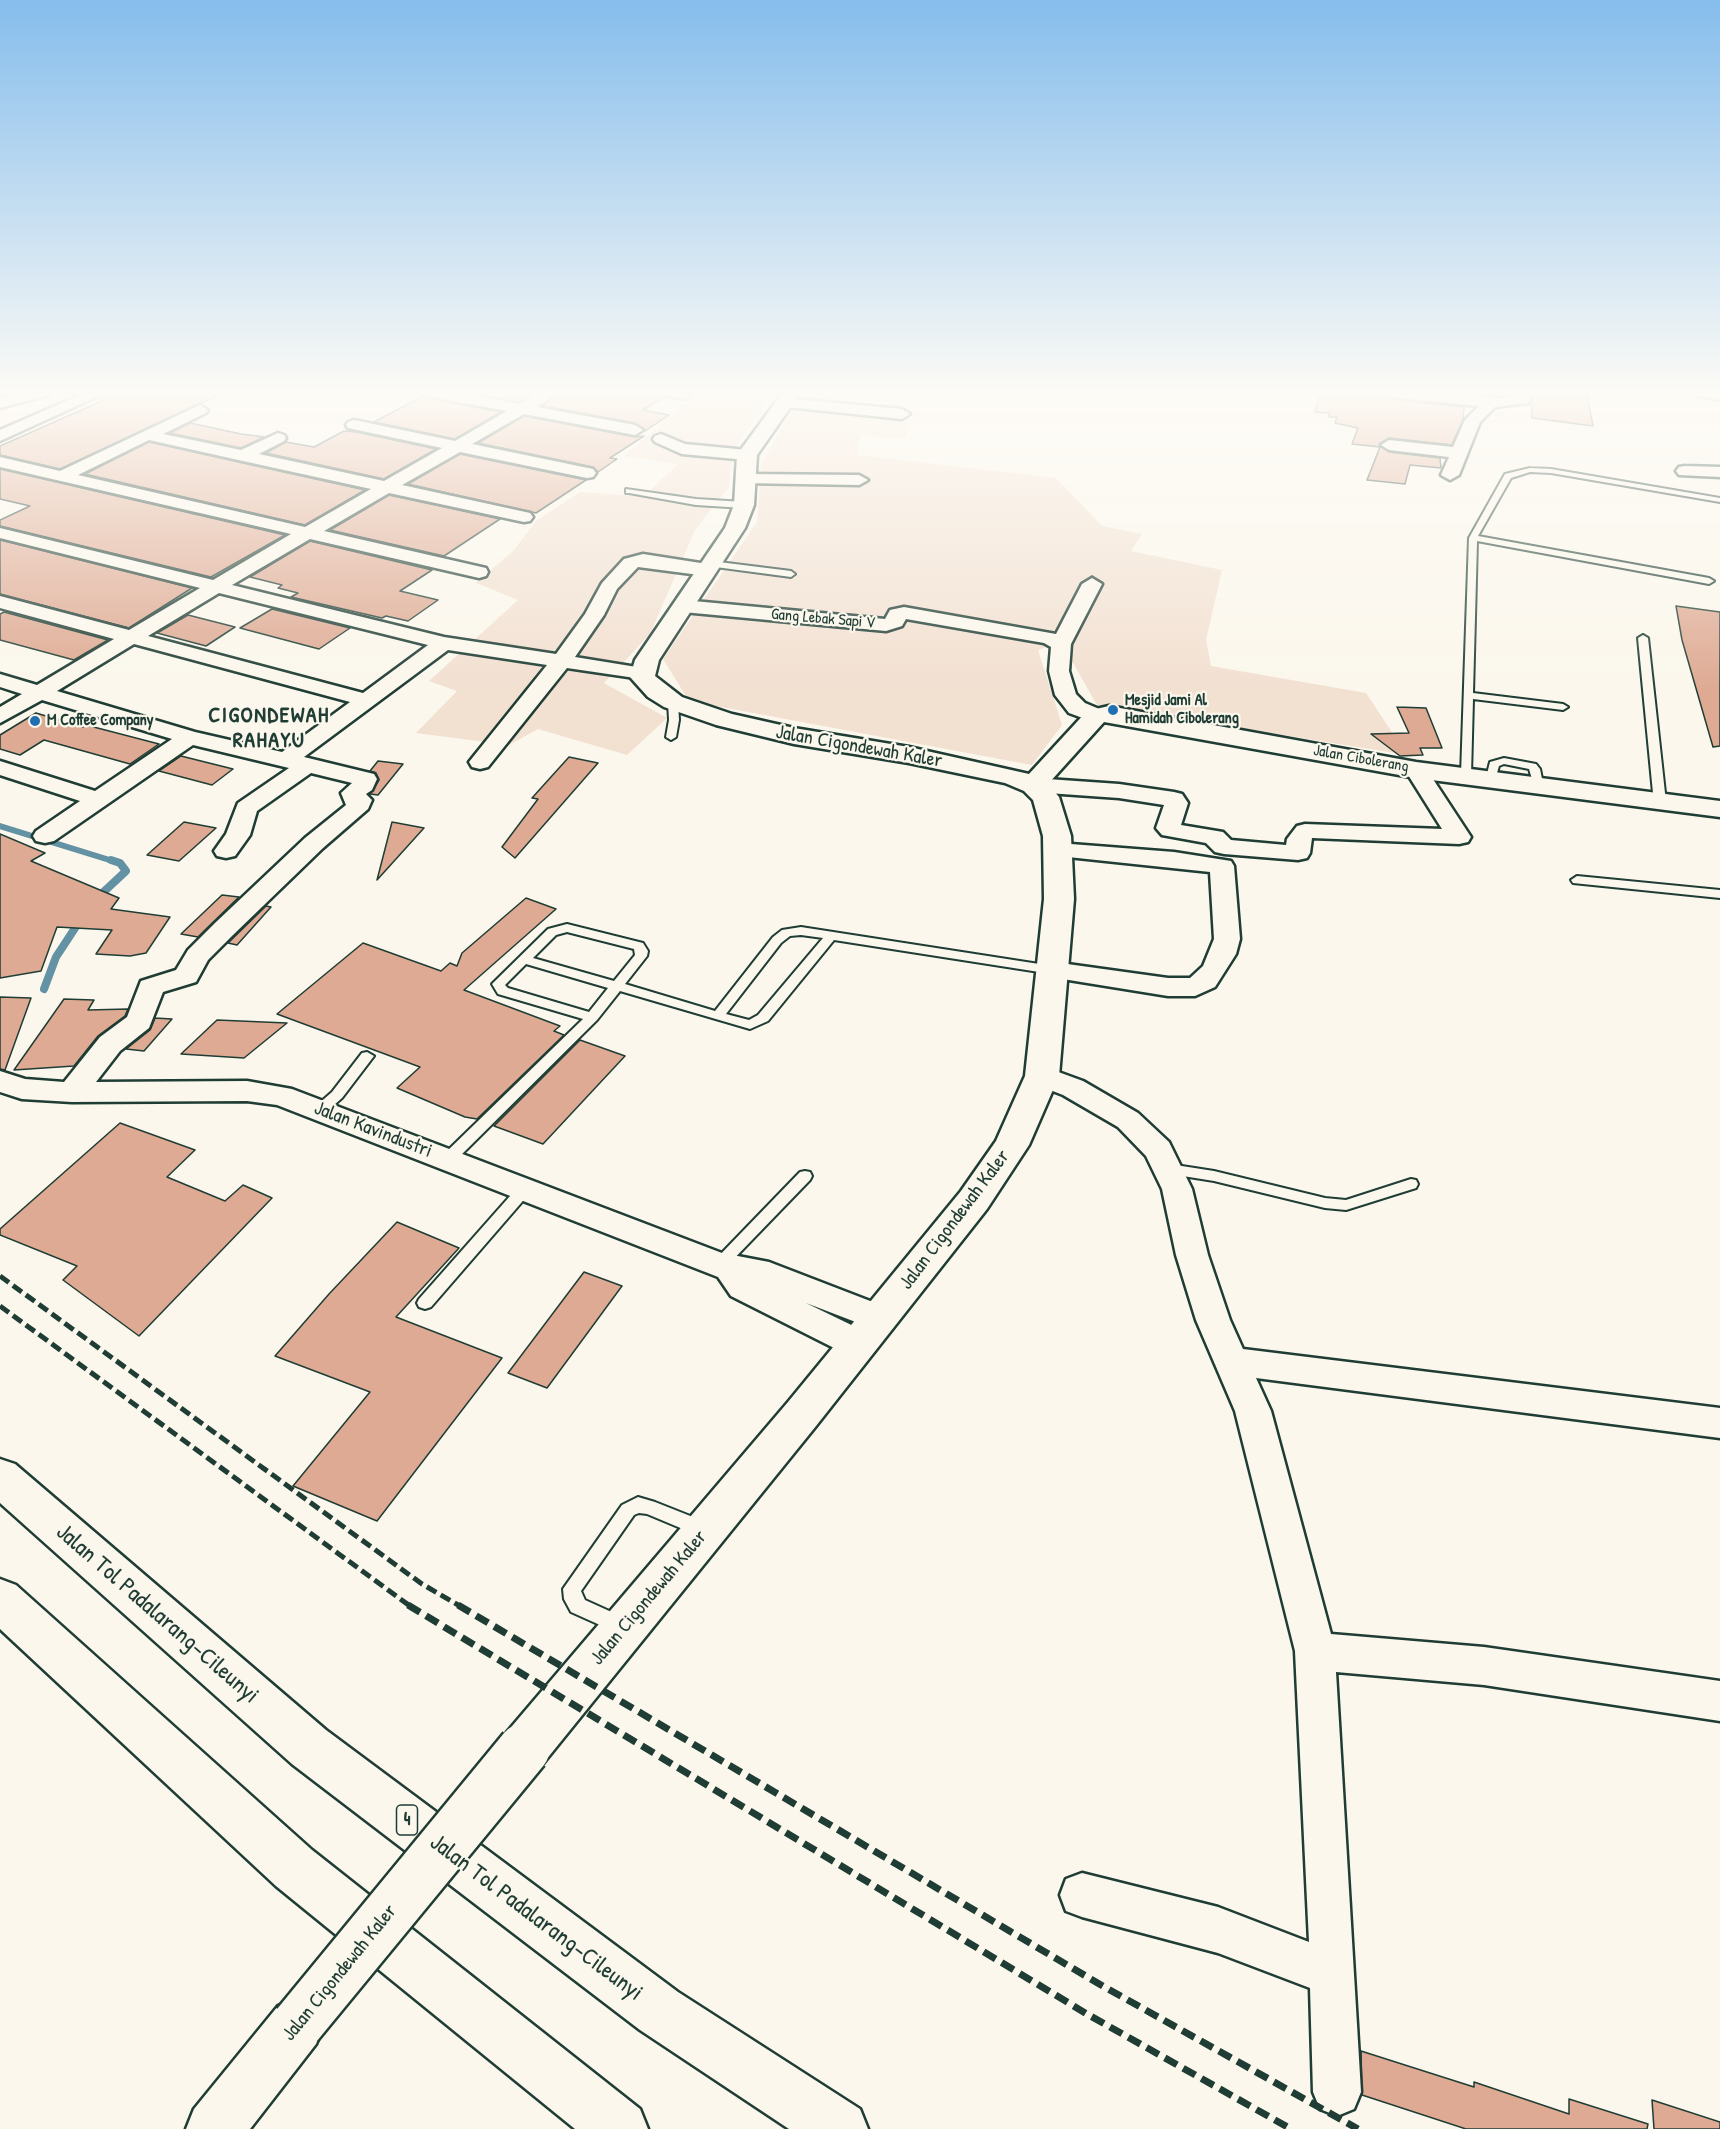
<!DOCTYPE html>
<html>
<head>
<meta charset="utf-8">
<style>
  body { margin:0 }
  canvas { display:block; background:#fbf7ec }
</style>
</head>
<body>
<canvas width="1720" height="2129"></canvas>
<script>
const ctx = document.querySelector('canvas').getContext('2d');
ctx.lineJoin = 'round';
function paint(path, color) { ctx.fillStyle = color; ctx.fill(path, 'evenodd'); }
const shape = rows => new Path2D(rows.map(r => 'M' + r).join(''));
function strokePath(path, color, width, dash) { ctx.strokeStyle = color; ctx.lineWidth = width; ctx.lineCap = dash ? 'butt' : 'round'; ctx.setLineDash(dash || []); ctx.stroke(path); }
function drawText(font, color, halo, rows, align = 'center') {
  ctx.font = font + ' "Patrick Hand",sans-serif'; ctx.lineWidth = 4.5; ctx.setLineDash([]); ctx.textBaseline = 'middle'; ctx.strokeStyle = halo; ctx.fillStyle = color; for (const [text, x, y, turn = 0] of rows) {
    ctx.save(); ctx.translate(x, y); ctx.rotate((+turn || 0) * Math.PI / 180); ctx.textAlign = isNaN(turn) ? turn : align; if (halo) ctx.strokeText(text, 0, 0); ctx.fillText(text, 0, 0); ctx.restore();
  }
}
const built = shape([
  [699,392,771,392,734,450,729,487,695,530,650,634,604,683,667,718,627,755,538,729,509,745,416,733,457,691,429,681,518,600,476,583,514,550,536,521,580,492,644,496,678,464,624,456],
  [802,392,875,392,864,407,886,413,884,418,909,423,905,437,885,438,860,433,857,455,1056,478,1102,526,1142,534,1131,551,1222,570,1206,640,1211,666,1366,693,1407,755,1097,705,1061,642,1038,650,1062,725,1032,765,689,701,663,659,757,522,761,465]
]);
const streamFar1 = shape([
  [0,826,116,862]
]);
const stream = shape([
  [96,899,126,871,120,863,111,860],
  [44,989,56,957,81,919]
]);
const building = shape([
  [122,392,225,392,60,469,0,455,0,446,122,392],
  [467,392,536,392,519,402,467,392],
  [597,392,660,392,664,397,643,410,669,415,645,431,635,423,543,406,560,393,586,398,597,392],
  [1320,392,1381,392,1391,399,1464,407,1463,419,1452,445,1389,438,1379,444,1389,452,1440,458,1441,468,1410,465,1405,484,1367,480,1380,447,1352,444,1358,428,1335,423,1337,417,1329,417,1329,413,1315,412,1320,392],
  [1536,392,1587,394,1593,426,1532,418,1532,400,1536,392],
  [425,395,432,399,501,412,455,439,374,422,425,395],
  [524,416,635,437,644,436,610,458,617,459,598,472,593,467,478,443,524,416],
  [190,423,241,434,264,437,241,448,170,433,190,423],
  [344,431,356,432,436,449,384,479,266,453,286,442,314,447,344,431],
  [149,442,243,463,365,490,305,525,85,474,149,442],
  [460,454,586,480,536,513,408,484,460,454],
  [0,469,285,535,211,577,0,526,0,520,30,506,0,499,0,469],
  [389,495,500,519,444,556,330,530,389,495],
  [0,540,192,588,129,628,0,594,0,540],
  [310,541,432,570,400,591,438,600,408,621,386,616,382,618,291,597,298,593,278,588,282,585,250,577,310,541],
  [1676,606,1720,612,1720,746,1713,747,1682,640,1676,606],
  [272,609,350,628,319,649,240,628,272,609],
  [4,612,108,640,74,660,0,640,0,614,4,612],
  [188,615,235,627,206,646,157,633,188,615],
  [1397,707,1426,708,1442,748,1420,748,1423,755,1400,756,1371,734,1409,733,1397,707],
  [36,713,83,727,86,725,159,744,130,764,44,740,20,755,0,749,0,735,36,713],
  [181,756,233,769,212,785,159,771,181,756],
  [569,757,598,763,515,858,502,847,538,799,532,798,569,757],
  [378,761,403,764,378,795,370,794,379,780,376,773,370,771,378,761],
  [184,822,216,828,179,861,147,855,184,822],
  [392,822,424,828,377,880,392,822],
  [0,834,45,853,31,861,119,898,111,909,170,917,146,953,130,956,96,954,112,930,57,927,41,971,0,978,0,834],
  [222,895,239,897,198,937,181,934,222,895],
  [526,898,556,909,464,990,560,1026,554,1031,564,1035,477,1119,465,1117,397,1088,420,1067,277,1014,363,943,441,971,450,963,457,966,462,953,526,898],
  [266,906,271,907,237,945,228,943,266,906],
  [0,997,31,998,5,1070,0,1069,0,997],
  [64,999,94,1000,88,1010,128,1009,125,1016,98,1036,74,1066,14,1070,64,999],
  [155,1018,172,1019,144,1051,126,1049,150,1030,155,1018],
  [217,1020,287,1023,244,1058,181,1054,217,1020],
  [580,1040,625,1056,543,1144,494,1126,580,1040],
  [120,1123,195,1150,167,1177,225,1201,243,1185,272,1198,139,1336,63,1280,77,1266,0,1235,0,1229,120,1123],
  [397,1222,459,1248,396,1317,502,1358,377,1521,293,1486,370,1392,275,1356,329,1294,397,1222],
  [584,1272,622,1286,547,1388,508,1373,584,1272],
  [1361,2051,1474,2087,1474,2082,1569,2114,1569,2099,1648,2124,1647,2129,1466,2129,1362,2095,1361,2051],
  [1652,2100,1720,2122,1720,2129,1654,2129,1652,2100]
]);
const lane = shape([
  [1530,468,1551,469,1720,498,1720,502,1551,473,1530,472,1511,478,1478,536,1709,578,1714,581,1709,584,1477,541,1473,693,1563,704,1568,707,1563,710,1473,699,1471,775,1466,778,1461,775,1469,538,1505,474,1530,468],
  [626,489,696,499,744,502,748,505,744,508,696,505,629,493,626,493,626,489],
  [711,561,791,571,795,574,791,577,708,566,708,562,711,561],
  [1643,635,1648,638,1665,793,1668,803,1662,806,1656,803,1653,793,1638,638,1643,635],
  [673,699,678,702,679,720,676,737,671,740,666,737,669,720,668,702,673,699],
  [1504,758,1536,764,1540,769,1543,784,1542,786,1534,786,1529,769,1504,764,1499,766,1495,780,1487,780,1486,778,1490,762,1504,758],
  [1577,876,1720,890,1720,898,1573,883,1571,880,1577,876],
  [567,924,643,943,648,951,647,956,625,984,715,1011,773,937,782,930,801,927,1052,966,1058,970,1052,974,834,940,768,1021,750,1029,620,991,597,1020,453,1163,443,1163,441,1159,443,1155,583,1019,498,994,492,984,548,929,567,924],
  [567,932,634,949,635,955,614,981,533,958,556,935,567,932],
  [801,935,823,938,758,1015,749,1020,726,1014,781,943,790,936,801,935],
  [526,964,608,988,589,1012,508,988,505,985,526,964],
  [367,1052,374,1056,342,1098,326,1112,316,1112,314,1109,316,1106,332,1092,362,1053,367,1052],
  [1169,1164,1214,1171,1325,1198,1346,1200,1411,1179,1416,1180,1418,1184,1416,1188,1346,1210,1325,1208,1214,1181,1164,1173,1162,1169,1164,1165,1169,1164],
  [805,1171,810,1172,812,1176,810,1180,724,1269,719,1271,714,1269,711,1265,714,1261,800,1172,805,1171],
  [523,1186,528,1187,530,1191,528,1195,431,1307,425,1309,419,1307,417,1303,419,1299,518,1187,523,1186],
  [638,1497,655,1502,708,1523,711,1529,708,1535,702,1537,647,1514,639,1513,634,1515,581,1591,585,1600,627,1619,629,1625,627,1631,620,1634,571,1612,564,1599,563,1589,622,1505,638,1497]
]);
const street = shape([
  [26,392,51,392,48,395,0,408,0,398,26,392],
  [87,392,107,392,0,441,0,430,87,392],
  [424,392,456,392,519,404,540,392,559,392,537,407,635,425,643,430,635,435,524,414,472,444,593,469,596,473,593,477,587,478,460,452,402,485,530,513,533,517,530,521,524,522,389,493,324,531,486,568,488,572,486,576,479,578,310,539,232,585,444,637,556,654,585,614,602,583,624,559,643,554,707,564,716,570,707,576,638,567,617,589,604,615,575,657,649,669,652,673,649,677,642,679,567,668,488,767,480,769,472,767,469,762,547,665,448,650,304,757,374,774,377,779,372,790,366,794,372,800,368,809,323,848,233,935,208,960,196,982,163,992,149,1028,120,1051,96,1082,247,1081,292,1089,722,1253,769,1262,891,1309,896,1318,891,1327,879,1331,806,1303,870,1334,875,1344,870,1354,858,1358,846,1354,731,1296,718,1277,277,1105,247,1101,72,1102,22,1099,0,1092,0,1071,25,1079,64,1082,100,1037,127,1017,141,981,176,970,188,950,215,923,305,838,346,805,341,793,352,783,311,773,257,811,250,835,235,856,226,858,217,856,214,851,226,834,238,803,289,768,193,745,54,841,45,843,36,841,33,836,36,831,80,801,0,775,0,761,95,791,172,739,42,700,0,723,0,707,22,694,0,687,0,674,37,685,114,639,0,608,0,596,129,630,200,588,0,538,0,528,213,580,291,534,0,467,0,457,60,471,200,405,208,410,206,413,163,434,241,450,278,433,284,435,286,438,284,441,259,454,384,481,442,448,348,428,346,425,348,422,354,420,455,441,507,411,432,397,424,392],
  [149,440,243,461,371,489,305,527,78,475,149,440],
  [219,593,428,645,363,693,148,636,219,593],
  [134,644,350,702,282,752,195,732,57,691,134,644],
  [662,392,690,392,692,394,684,399,665,395,662,392],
  [1383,392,1434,392,1498,398,1516,396,1518,392,1534,392,1528,403,1495,407,1480,422,1459,475,1450,480,1441,475,1449,457,1389,450,1381,445,1389,440,1453,447,1465,420,1479,406,1391,397,1383,392],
  [1692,392,1720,392,1720,400,1695,395,1692,392],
  [784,398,902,409,910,414,902,419,778,406,776,403,778,400,784,398],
  [661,434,685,444,747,450,755,455,747,460,682,454,655,442,653,439,655,436,661,434],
  [1685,466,1720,467,1720,477,1679,475,1676,471,1679,467,1685,466],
  [747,474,859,475,868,480,859,485,741,483,738,479,747,474],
  [1092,578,1102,584,1071,644,1069,671,1076,694,1085,703,1104,711,1107,716,1104,721,1096,723,1069,713,1055,695,1049,671,1051,647,1044,643,906,619,902,626,886,631,683,612,673,606,683,600,885,619,890,610,904,607,1056,634,1082,584,1092,578],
  [1416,763,1424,765,1427,770,1471,837,1468,842,1459,844,1312,838,1310,853,1307,858,1298,860,1224,854,1215,852,1206,843,1162,835,1156,828,1164,805,1119,798,1033,792,1025,790,1021,785,1025,780,1033,778,1119,784,1174,792,1182,794,1188,803,1181,825,1223,832,1231,840,1286,845,1287,839,1297,826,1305,824,1442,829,1405,770,1408,765,1416,763],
  [1058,843,1174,852,1231,861,1234,866,1240,939,1236,954,1215,987,1195,996,1168,996,1044,976,1040,970,1044,964,1053,962,1168,978,1190,978,1203,966,1214,939,1210,872,1049,855,1046,850,1049,845,1058,843],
  [1042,1066,1083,1081,1138,1113,1169,1142,1192,1189,1208,1255,1230,1320,1243,1349,1720,1408,1720,1438,1256,1378,1271,1411,1331,1634,1484,1647,1720,1681,1720,1721,1484,1685,1336,1672,1361,2092,1354,2109,1337,2116,1320,2109,1313,2092,1310,1988,1218,1953,1082,1917,1066,1911,1060,1895,1066,1879,1082,1873,1218,1907,1309,1942,1295,1651,1235,1411,1196,1320,1176,1255,1162,1189,1146,1156,1118,1127,1063,1095,1032,1083,1028,1076,1032,1069,1042,1066]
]);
const secondary = shape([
  [783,392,801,392,757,455,754,505,745,528,659,660,655,676,682,697,732,714,794,728,909,747,1029,774,1087,711,1109,706,1416,762,1720,801,1720,817,1416,778,1104,722,1048,784,1059,797,1071,836,1074,899,1059,1076,1029,1145,987,1209,816,1426,541,1766,524,1773,507,1766,500,1749,507,1732,788,1402,961,1191,996,1141,1025,1076,1044,899,1043,836,1033,800,1024,791,1005,783,909,763,794,744,716,725,664,707,648,697,630,677,635,660,725,528,734,505,737,455,783,392],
  [297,1998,316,2006,324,2025,316,2044,250,2129,186,2129,194,2109,278,2006,297,1998]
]);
const highway = shape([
  [0,1459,15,1464,326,1730,678,1992,860,2109,868,2129,789,2129,640,2030,292,1764,0,1503,0,1459],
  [0,1579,16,1585,312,1850,640,2109,648,2129,575,2129,276,1886,0,1629,0,1579]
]);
const railFar1 = shape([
  [0,1276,422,1584,460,1606],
  [0,1306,410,1606]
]);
const rail = shape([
  [408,1605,1087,2014,1291,2129],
  [458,1605,1101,1985,1358,2129]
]);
const secondaryBridge = shape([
  [297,2025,524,1749]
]);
const markers = [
  [1113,710,6,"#1f6fb2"],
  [35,721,6,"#1f6fb2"]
];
const farStreetnames = [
  ["Gang Lebak Sapi V",823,619,5],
  ["Jalan Cibolerang",1361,759,10]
];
const farPoinames = [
  ["Mesjid Jami Al",1125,701],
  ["Hamidah Cibolerang",1125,719],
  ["M Coffee Company",47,721]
];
const shields = [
  [407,1820,21]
];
const shieldNames = [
  ["4",407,1820]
];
const streetNames = [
  ["Jalan Cigondewah Kaler",859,747,10],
  ["Jalan Kavindustri",373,1130,21],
  ["Jalan Cigondewah Kaler",955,1220,-53],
  ["Jalan Cigondewah Kaler",649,1598,-50],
  ["Jalan Cigondewah Kaler",340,1973,-51]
];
const farDistrictnames = [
  ["CIGONDEWAH",269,716],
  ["RAHAYU",269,741]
];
const nearStreetnames = [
  ["Jalan Tol Padalarang–Cileunyi",157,1614,41],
  ["Jalan Tol Padalarang–Cileunyi",536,1918,37]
];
paint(built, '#f2e0d1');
strokePath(streamFar1, '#6492a5', 6);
strokePath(stream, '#6492a5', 8);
paint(building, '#deaa93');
strokePath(building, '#1f3d34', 1.5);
strokePath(lane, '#1f3d34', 4);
strokePath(street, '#1f3d34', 5);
strokePath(secondary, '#1f3d34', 5);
strokePath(highway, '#1f3d34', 5);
paint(lane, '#fbf7ec');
paint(street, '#fbf7ec');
paint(secondary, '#fbf7ec');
paint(highway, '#fbf7ec');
strokePath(railFar1, '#1f3d34', 5, [11, 5]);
strokePath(rail, '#1f3d34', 7, [14, 7]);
strokePath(secondaryBridge, '#1f3d34', 56, []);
strokePath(secondaryBridge, '#fbf7ec', 51);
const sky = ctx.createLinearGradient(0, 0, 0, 690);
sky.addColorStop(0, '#85bdec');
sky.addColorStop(0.57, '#fdfbf6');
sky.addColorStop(1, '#fdfbf600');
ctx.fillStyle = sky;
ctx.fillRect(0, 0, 1720, 690);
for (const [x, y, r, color] of markers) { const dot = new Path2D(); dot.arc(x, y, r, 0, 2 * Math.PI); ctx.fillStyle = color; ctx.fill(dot); strokePath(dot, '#fbf7ec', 2); }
drawText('16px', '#1f3d34', '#fbf7ec', farStreetnames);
drawText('bold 16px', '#1f3d34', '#fbf7ec', farPoinames, 'left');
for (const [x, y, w] of shields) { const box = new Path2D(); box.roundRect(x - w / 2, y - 15, w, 30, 4.5); ctx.fillStyle = '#fbf7ec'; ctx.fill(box); strokePath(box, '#1f3d34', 1.5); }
drawText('bold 18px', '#1f3d34', null, shieldNames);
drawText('20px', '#1f3d34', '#fbf7ec', streetNames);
ctx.letterSpacing = '1.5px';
drawText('bold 22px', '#1f3d34', '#fbf7ec', farDistrictnames);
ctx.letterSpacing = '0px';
drawText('24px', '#1f3d34', '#fbf7ec', nearStreetnames);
</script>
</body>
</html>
